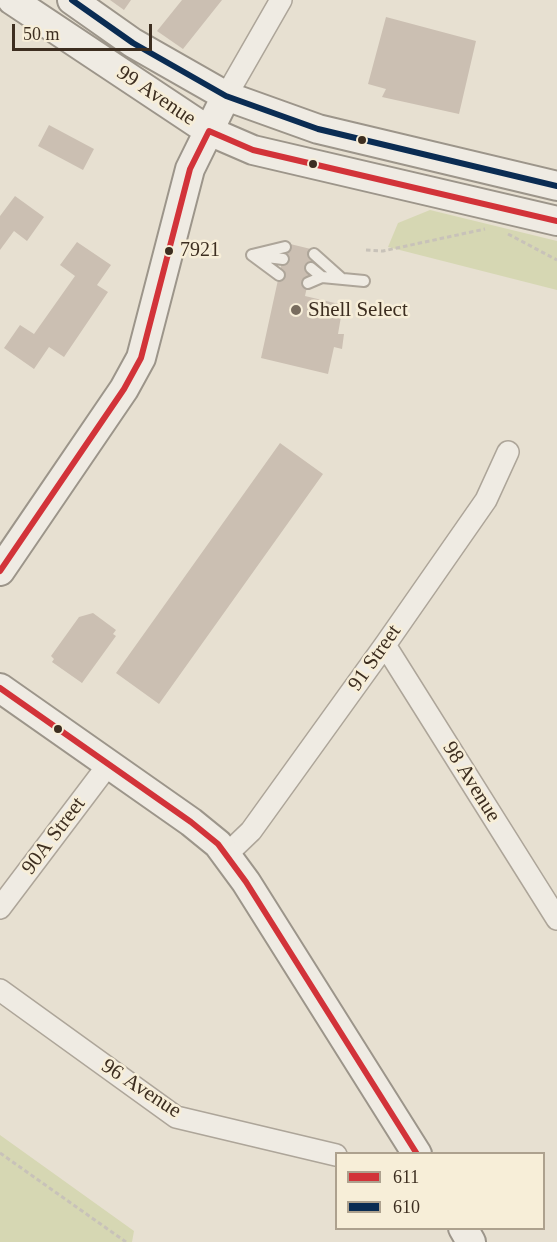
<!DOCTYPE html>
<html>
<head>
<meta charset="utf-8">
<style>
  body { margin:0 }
  #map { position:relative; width:557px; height:1242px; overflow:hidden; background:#e7e0d1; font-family:Georgia,serif }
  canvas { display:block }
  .legend { position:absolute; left:335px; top:1152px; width:210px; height:78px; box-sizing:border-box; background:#f7eed8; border:2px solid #ada18e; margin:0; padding:8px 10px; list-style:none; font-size:18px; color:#3d2e20 }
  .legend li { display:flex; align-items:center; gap:12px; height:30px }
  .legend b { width:30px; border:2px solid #ada18e }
  .scale { position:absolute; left:12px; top:24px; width:140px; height:27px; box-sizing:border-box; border:3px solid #3d2e20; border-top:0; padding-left:8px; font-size:18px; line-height:21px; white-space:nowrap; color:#3d2e20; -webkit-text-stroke:4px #f7eed8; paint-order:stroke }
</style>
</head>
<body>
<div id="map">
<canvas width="557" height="1242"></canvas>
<ul class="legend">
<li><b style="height:8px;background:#d23339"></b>611</li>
<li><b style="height:8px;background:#0a2c53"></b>610</li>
</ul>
<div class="scale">50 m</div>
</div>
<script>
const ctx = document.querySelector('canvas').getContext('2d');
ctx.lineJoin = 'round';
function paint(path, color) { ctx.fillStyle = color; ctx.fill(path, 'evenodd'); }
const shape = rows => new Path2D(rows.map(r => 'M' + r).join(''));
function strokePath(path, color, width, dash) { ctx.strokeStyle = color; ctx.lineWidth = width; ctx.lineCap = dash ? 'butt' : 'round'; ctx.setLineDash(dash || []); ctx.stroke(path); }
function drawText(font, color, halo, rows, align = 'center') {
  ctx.font = font + ' Georgia,serif'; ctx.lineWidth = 5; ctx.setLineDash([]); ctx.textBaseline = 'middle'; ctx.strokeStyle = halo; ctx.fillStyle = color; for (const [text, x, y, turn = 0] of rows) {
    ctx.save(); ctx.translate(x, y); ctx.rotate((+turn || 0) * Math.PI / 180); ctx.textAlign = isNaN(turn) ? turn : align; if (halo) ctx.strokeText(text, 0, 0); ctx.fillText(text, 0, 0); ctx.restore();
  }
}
const green = shape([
  [430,210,557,241,557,290,388,247,398,223],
  [0,1135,134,1231,132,1242,0,1242]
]);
const building = shape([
  [110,0,131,0,124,10],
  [182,0,222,0,183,49,157,31],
  [386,17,476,41,459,114,382,97,386,89,368,84],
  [49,125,94,149,83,170,38,146],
  [15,196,44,217,27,241,14,231,0,250,0,216],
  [77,242,111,265,97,285,108,292,64,357,49,347,34,369,4,348,20,325,34,334,75,276,60,265],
  [286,243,315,250,305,296,343,305,338,334,344,334,342,349,334,347,328,374,261,358],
  [280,443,323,474,159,704,116,673],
  [93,613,116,630,113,634,116,636,82,683,52,662,54,659,51,656,79,617]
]);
const path = shape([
  [508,234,557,260],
  [366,250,383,251,485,229],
  [0,1153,126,1242]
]);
const lane = shape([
  [314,254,342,279],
  [252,255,285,247],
  [252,255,279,275],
  [259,256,283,259],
  [311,268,322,277],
  [308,283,322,277,364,281]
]);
const street = shape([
  [226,96,281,0],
  [385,645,557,919],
  [226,855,251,831,385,645,486,500,508,452],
  [0,908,108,765],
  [0,990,176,1117,336,1155]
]);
const secondary = shape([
  [12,0,209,131,253,150,557,221],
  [72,0,133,43,226,96,318,129,557,186],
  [0,571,124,389,141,358,190,169,226,96],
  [0,688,191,822,218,844,246,882,417,1154],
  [463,1228,471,1242]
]);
const bus1 = shape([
  [0,571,124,389,141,358,190,169,209,131,253,150,557,221],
  [0,688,191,822,218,844,246,882,417,1154]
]);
const bus2 = shape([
  [72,0,133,43,226,96,318,129,557,186]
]);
const markers = [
  [362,140,5,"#3d2e20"],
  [313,164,5,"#3d2e20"],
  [169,251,5,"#3d2e20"],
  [296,310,6,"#786c5e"],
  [58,729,5,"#3d2e20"]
];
const busNames = [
  ["7921",180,251]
];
const streetNames = [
  ["99 Avenue",156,96,34],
  ["91 Street",375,658,-55],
  ["98 Avenue",471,782,58],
  ["90A Street",54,836,-53],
  ["96 Avenue",141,1089,33]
];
const poiNames = [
  ["Shell Select",308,310]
];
paint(green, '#d6d7b3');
paint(building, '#cbbfb2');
strokePath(lane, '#ada599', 14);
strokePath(street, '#ada599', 24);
strokePath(secondary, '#9c958a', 32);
strokePath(path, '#c8c2b9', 3, [4.5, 3]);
strokePath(lane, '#efebe3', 10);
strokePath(street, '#efebe3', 21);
strokePath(secondary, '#efebe3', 28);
strokePath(bus1, '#d23339', 6);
strokePath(bus2, '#0a2c53', 6);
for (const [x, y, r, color] of markers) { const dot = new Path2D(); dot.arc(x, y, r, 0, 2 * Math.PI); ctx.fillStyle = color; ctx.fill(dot); strokePath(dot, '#f7eed8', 2); }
drawText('20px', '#3d2e20', '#f7eed8', busNames, 'left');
drawText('21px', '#3d2e20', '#f7eed8', streetNames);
drawText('21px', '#3d2e20', '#f7eed8', poiNames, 'left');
</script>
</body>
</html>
